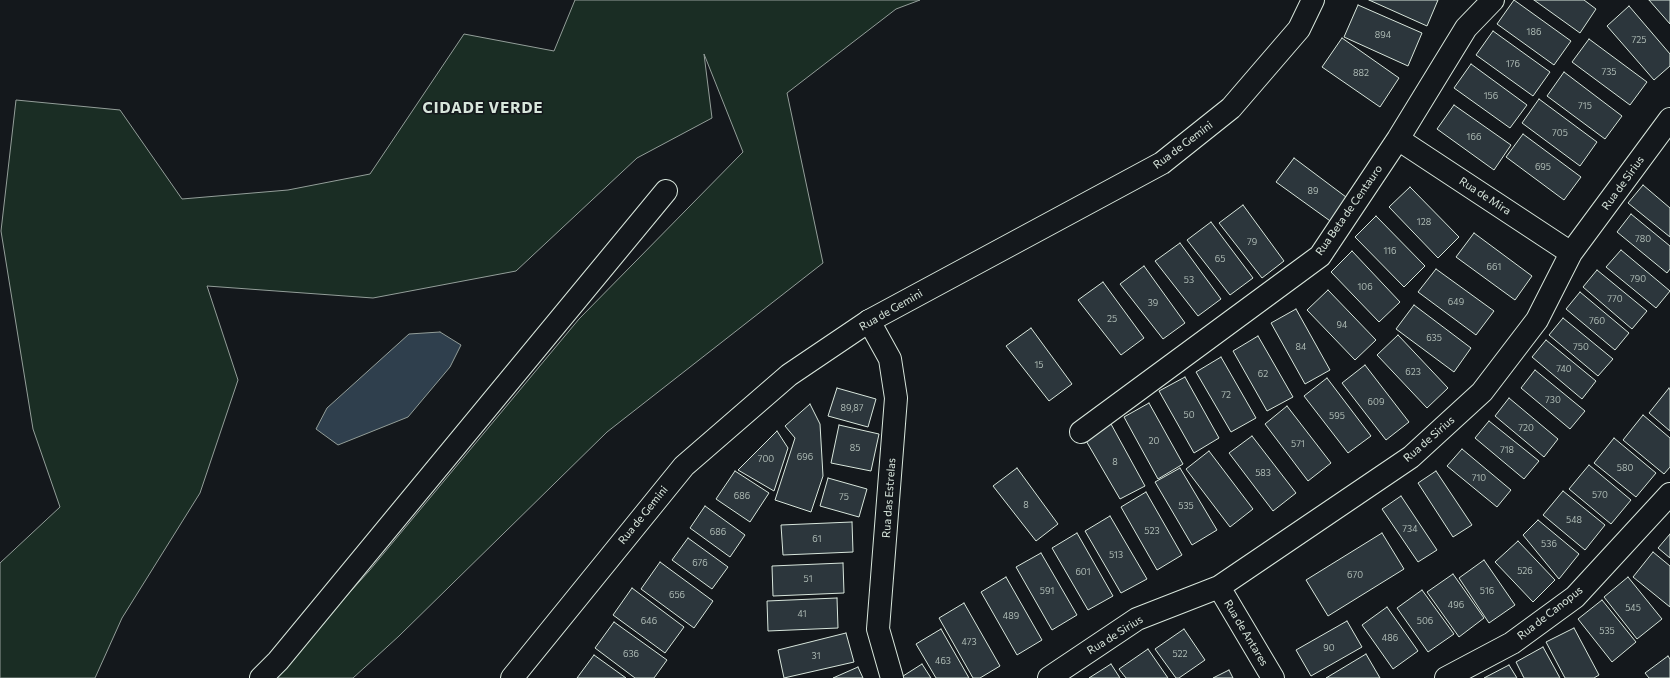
<!DOCTYPE html>
<html>
<head>
<meta charset="utf-8">
<style>
  body { margin:0 }
  canvas { display:block; background:#14181c }
</style>
</head>
<body>
<canvas width="1670" height="678"></canvas>
<script>
const ctx = document.querySelector('canvas').getContext('2d');
ctx.lineJoin = 'round';
function paint(path, color) { ctx.fillStyle = color; ctx.fill(path, 'evenodd'); }
const shape = rows => new Path2D(rows.map(r => 'M' + r).join(''));
function strokePath(path, color, width, dash) { ctx.strokeStyle = color; ctx.lineWidth = width; ctx.lineCap = dash ? 'butt' : 'round'; ctx.setLineDash(dash || []); ctx.stroke(path); }
function drawText(font, color, halo, rows, align = 'center') {
  ctx.font = font + ' Commissioner,sans-serif'; ctx.lineWidth = 3; ctx.setLineDash([]); ctx.textBaseline = 'middle'; ctx.strokeStyle = halo; ctx.fillStyle = color; for (const [text, x, y, turn = 0] of rows) {
    ctx.save(); ctx.translate(x, y); ctx.rotate((+turn || 0) * Math.PI / 180); ctx.textAlign = isNaN(turn) ? turn : align; if (halo) ctx.strokeText(text, 0, 0); ctx.fillText(text, 0, 0); ctx.restore();
  }
}
const green = shape([
  [575,0,920,0,896,9,787,93,823,263,607,432,399,636,353,678,272,678,369,571,579,319,743,152,704,54,712,118,637,158,516,271,373,298,207,286,238,380,200,493,122,618,95,678,0,678,0,563,60,507,33,429,1,231,16,100,120,110,182,199,288,190,370,174,464,34,554,51,575,0]
]);
const water = shape([
  [440,332,461,345,450,367,408,417,338,445,316,429,327,408,409,334,440,332]
]);
const building = shape([
  [1369,0,1438,0,1427,26,1369,0],
  [1514,0,1571,41,1554,65,1497,24,1514,0],
  [1534,0,1584,0,1596,9,1580,33,1534,0],
  [1649,0,1670,0,1670,24,1649,0],
  [1358,5,1422,33,1408,66,1344,37,1358,5],
  [1629,6,1670,54,1670,66,1654,80,1607,26,1629,6],
  [1493,31,1550,72,1533,96,1476,55,1493,31],
  [1342,38,1399,78,1380,107,1322,67,1342,38],
  [1589,39,1647,82,1630,105,1572,62,1589,39],
  [1471,64,1527,105,1510,128,1454,88,1471,64],
  [1564,72,1622,116,1605,139,1547,96,1564,72],
  [1539,99,1597,142,1580,166,1522,123,1539,99],
  [1454,105,1511,145,1494,170,1437,129,1454,105],
  [1523,134,1581,177,1564,200,1506,157,1523,134],
  [1294,158,1350,200,1333,223,1276,182,1294,158],
  [1643,185,1670,208,1670,237,1628,203,1643,185],
  [1410,187,1459,237,1438,258,1389,207,1410,187],
  [1243,205,1284,261,1262,278,1219,223,1243,205],
  [1631,214,1670,246,1670,269,1667,273,1617,232,1631,214],
  [1376,216,1425,266,1404,287,1355,237,1376,216],
  [1211,222,1253,278,1230,295,1187,240,1211,222],
  [1474,233,1532,276,1515,300,1456,257,1474,233],
  [1180,243,1221,299,1198,316,1155,261,1180,243],
  [1621,250,1670,291,1656,308,1606,267,1621,250],
  [1352,251,1400,302,1379,322,1331,272,1352,251],
  [1144,266,1185,323,1163,339,1120,284,1144,266],
  [1436,269,1494,311,1476,335,1418,292,1436,269],
  [1597,270,1647,311,1632,329,1583,287,1597,270],
  [1103,282,1144,338,1121,355,1078,300,1103,282],
  [1328,290,1376,340,1355,360,1307,310,1328,290],
  [1580,292,1629,333,1615,350,1566,309,1580,292],
  [1414,305,1471,348,1454,372,1396,329,1414,305],
  [1296,309,1330,370,1305,384,1271,323,1296,309],
  [1563,318,1613,359,1598,376,1549,335,1563,318],
  [1031,328,1072,384,1049,401,1006,346,1031,328],
  [1398,335,1448,388,1427,408,1377,355,1398,335],
  [1258,336,1293,397,1267,411,1233,351,1258,336],
  [1546,340,1596,381,1582,399,1532,357,1546,340],
  [1221,357,1256,418,1231,432,1196,372,1221,357],
  [1365,365,1409,422,1386,440,1342,383,1365,365],
  [1535,370,1585,411,1570,429,1521,388,1535,370],
  [1185,377,1219,438,1194,453,1159,391,1185,377],
  [1327,378,1371,436,1348,453,1304,396,1327,378],
  [837,388,876,399,868,427,828,416,837,388],
  [1669,388,1670,390,1670,431,1649,413,1669,388],
  [1509,398,1558,439,1544,457,1495,416,1509,398],
  [1149,403,1183,464,1158,479,1124,417,1149,403],
  [810,404,820,424,823,476,811,512,775,500,795,438,785,426,810,404],
  [1287,406,1331,463,1308,481,1265,424,1287,406],
  [1643,415,1670,438,1670,467,1664,474,1623,440,1643,415],
  [1489,421,1539,461,1524,479,1475,438,1489,421],
  [1111,424,1145,486,1120,499,1085,439,1111,424],
  [839,425,879,434,871,471,831,463,839,425],
  [777,431,788,448,774,491,738,470,777,431],
  [1252,436,1296,493,1273,511,1229,453,1252,436],
  [1614,438,1656,473,1636,497,1594,463,1614,438],
  [1462,449,1511,490,1497,507,1447,466,1462,449],
  [1209,451,1253,509,1230,527,1186,469,1209,451],
  [1589,465,1631,500,1611,524,1569,489,1589,465],
  [1017,468,1058,524,1036,541,993,486,1017,468],
  [1180,468,1217,530,1192,545,1155,482,1180,468],
  [735,471,769,493,750,522,716,499,735,471],
  [1436,471,1472,525,1453,537,1418,483,1436,471],
  [828,478,867,489,859,517,820,506,828,478],
  [1563,491,1605,525,1585,550,1543,515,1563,491],
  [1146,492,1182,555,1157,570,1121,507,1146,492],
  [1401,496,1437,550,1418,562,1382,509,1401,496],
  [705,506,745,535,730,557,690,528,705,506],
  [1110,516,1147,579,1121,593,1085,531,1110,516],
  [1538,520,1579,554,1559,579,1523,535,1538,520],
  [852,522,853,552,783,555,781,525,852,522],
  [1077,533,1113,596,1088,610,1052,548,1077,533],
  [1382,533,1404,569,1328,616,1306,580,1382,533],
  [1670,534,1670,558,1658,548,1670,534],
  [688,538,728,567,712,589,672,560,688,538],
  [1518,541,1555,580,1533,602,1495,562,1518,541],
  [1653,552,1670,566,1670,607,1633,577,1653,552],
  [1041,553,1077,615,1052,630,1016,567,1041,553],
  [1484,560,1515,605,1489,623,1459,578,1484,560],
  [660,562,713,601,694,628,641,589,660,562],
  [843,563,844,593,773,596,772,566,843,563],
  [1453,574,1484,618,1459,637,1427,592,1453,574],
  [1006,577,1042,640,1017,655,981,592,1006,577],
  [1628,577,1662,619,1637,639,1604,597,1628,577],
  [632,588,684,627,665,653,613,615,632,588],
  [1422,590,1454,634,1428,652,1397,608,1422,590],
  [837,598,838,628,768,631,767,601,837,598],
  [1602,600,1636,642,1612,662,1578,619,1602,600],
  [964,603,1000,666,980,678,973,678,939,618,964,603],
  [1387,607,1418,651,1393,669,1362,625,1387,607],
  [1347,621,1362,647,1311,676,1296,650,1347,621],
  [614,622,667,660,654,678,635,678,595,648,614,622],
  [1574,628,1599,675,1594,678,1565,678,1546,642,1574,628],
  [941,629,969,678,936,678,916,644,941,629],
  [1184,629,1205,660,1179,678,1176,678,1155,649,1184,629],
  [846,633,854,662,784,678,778,650,846,633],
  [1543,647,1560,678,1524,678,1516,662,1543,647],
  [1148,649,1168,678,1126,678,1119,669,1148,649],
  [1366,654,1380,678,1326,678,1366,654],
  [594,655,626,678,577,678,594,655],
  [1668,656,1670,659,1670,678,1649,678,1645,673,1668,656],
  [922,664,931,678,900,678,922,664],
  [1111,664,1120,678,1089,678,1111,664],
  [1509,665,1517,678,1484,678,1509,665],
  [858,667,863,678,833,678,858,667],
  [1229,670,1233,678,1213,678,1229,670]
]);
const street = shape([
  [1398,139,1571,253],
  [869,321,890,359,896,398,878,629,892,678],
  [1081,432,1320,256,1398,139,1466,28,1493,0],
  [1219,587,1273,678],
  [261,678,278,661,666,191],
  [1049,678,1137,619,1219,587,1411,457,1482,392,1537,320,1571,253,1670,119],
  [1446,678,1512,643,1575,597,1670,494]
]);
const secondary = shape([
  [512,678,684,466,789,375,869,321,1162,163,1231,108,1299,29,1313,0]
]);
const numberNames = [
  ["186",1534,32],
  ["894",1383,35],
  ["725",1639,40],
  ["176",1513,64],
  ["735",1609,72],
  ["882",1361,73],
  ["156",1491,96],
  ["715",1585,106],
  ["705",1560,133],
  ["166",1474,137],
  ["695",1543,167],
  ["89",1313,191],
  ["128",1424,222],
  ["780",1643,239],
  ["79",1252,242],
  ["116",1390,251],
  ["65",1220,259],
  ["661",1494,267],
  ["790",1638,279],
  ["53",1189,280],
  ["106",1365,287],
  ["770",1615,299],
  ["649",1456,302],
  ["39",1153,303],
  ["25",1112,319],
  ["760",1597,321],
  ["94",1342,325],
  ["635",1434,338],
  ["84",1301,347],
  ["750",1581,347],
  ["15",1039,365],
  ["740",1564,369],
  ["623",1413,372],
  ["62",1263,374],
  ["72",1226,395],
  ["730",1553,400],
  ["609",1376,402],
  ["89,87",852,408],
  ["50",1189,415],
  ["595",1337,416],
  ["720",1526,428],
  ["20",1154,441],
  ["571",1298,444],
  ["85",855,448],
  ["718",1507,450],
  ["696",805,457],
  ["700",766,459],
  ["8",1115,462],
  ["580",1625,468],
  ["583",1263,473],
  ["710",1479,478],
  ["570",1600,495],
  ["686",742,496],
  ["75",844,497],
  ["8",1026,505],
  ["535",1186,506],
  ["548",1574,520],
  ["734",1410,529],
  ["523",1152,531],
  ["686",718,532],
  ["61",817,539],
  ["536",1549,544],
  ["513",1116,555],
  ["676",700,563],
  ["526",1525,571],
  ["601",1083,572],
  ["670",1355,575],
  ["51",808,579],
  ["591",1047,591],
  ["516",1487,591],
  ["656",677,595],
  ["496",1456,605],
  ["545",1633,608],
  ["41",802,614],
  ["489",1011,616],
  ["646",649,621],
  ["506",1425,621],
  ["535",1607,631],
  ["486",1390,638],
  ["473",969,642],
  ["90",1329,648],
  ["636",631,654],
  ["522",1180,654],
  ["31",816,656],
  ["463",943,661]
];
const streetNames = [
  ["Rua de Gemini",1183,145,-37],
  ["Rua de Sirius",1623,183,-54],
  ["Rua de Mira",1485,196,33],
  ["Rua Beta de Centauro",1349,210,-55],
  ["Rua de Gemini",891,310,-30],
  ["Rua de Sirius",1429,439,-41],
  ["Rua das Estrelas",889,498,-86],
  ["Rua de Gemini",643,515,-51],
  ["Rua de Canopus",1550,613,-38],
  ["Rua de Antares",1246,633,59],
  ["Rua de Sirius",1115,635,-32]
];
const districtNames = [
  ["CIDADE VERDE",483,108]
];
paint(green, '#1a2d24');
strokePath(green, '#939e99', 1);
paint(water, '#2f3f4d');
strokePath(water, '#939e99', 1);
paint(building, '#2c363c');
strokePath(building, '#d8e6dc', 1);
strokePath(street, '#d8e6dc', 24);
strokePath(secondary, '#d8e6dc', 24);
strokePath(street, '#14181c', 22);
strokePath(secondary, '#14181c', 22);
drawText('9px', '#adbab4', null, numberNames);
drawText('11px', '#d8e6dc', '#14181c', streetNames);
ctx.letterSpacing = '1px';
drawText('bold 15px', '#d8e6dc', '#14181c', districtNames);
ctx.letterSpacing = '0px';
</script>
</body>
</html>
